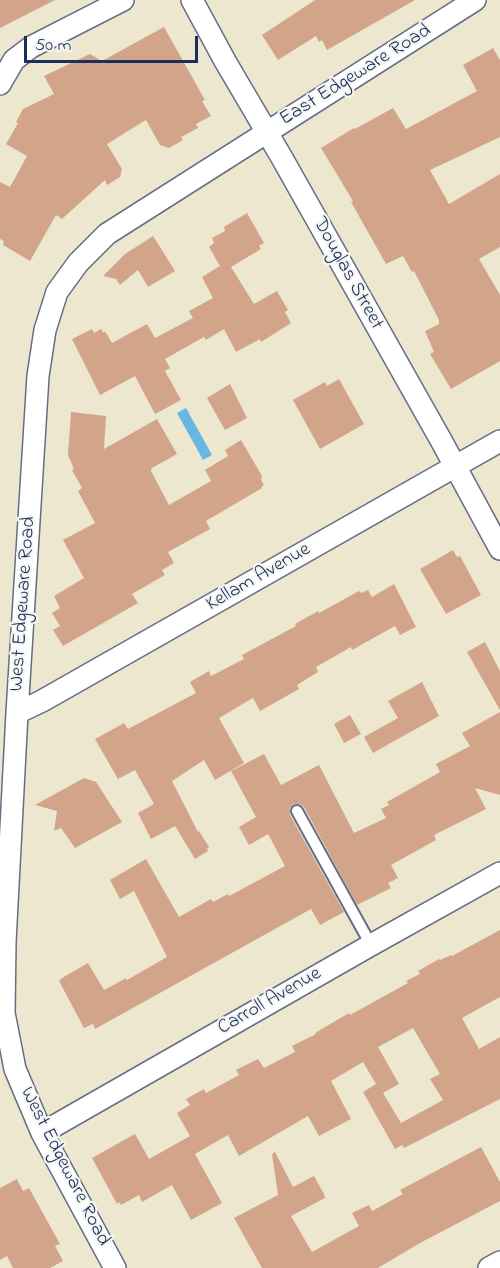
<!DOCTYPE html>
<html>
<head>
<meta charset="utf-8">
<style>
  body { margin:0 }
  #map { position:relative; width:500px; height:1268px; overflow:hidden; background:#ede7cf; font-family:"Indie Flower",sans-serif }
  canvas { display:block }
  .scale { position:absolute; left:24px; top:36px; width:174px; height:27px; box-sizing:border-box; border:3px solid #1b2f5e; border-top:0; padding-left:8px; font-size:18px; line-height:21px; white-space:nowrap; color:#1b2f5e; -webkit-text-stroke:4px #f6f6f2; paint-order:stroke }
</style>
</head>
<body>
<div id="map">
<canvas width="500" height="1268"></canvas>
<div class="scale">50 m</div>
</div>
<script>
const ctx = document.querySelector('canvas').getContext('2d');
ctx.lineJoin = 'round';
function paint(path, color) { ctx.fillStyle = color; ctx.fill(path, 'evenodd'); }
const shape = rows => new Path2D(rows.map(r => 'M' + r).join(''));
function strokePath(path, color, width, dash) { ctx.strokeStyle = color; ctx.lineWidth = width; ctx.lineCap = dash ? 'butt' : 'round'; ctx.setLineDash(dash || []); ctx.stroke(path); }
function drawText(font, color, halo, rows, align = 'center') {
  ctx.font = font + ' "Indie Flower",sans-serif'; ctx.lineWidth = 4.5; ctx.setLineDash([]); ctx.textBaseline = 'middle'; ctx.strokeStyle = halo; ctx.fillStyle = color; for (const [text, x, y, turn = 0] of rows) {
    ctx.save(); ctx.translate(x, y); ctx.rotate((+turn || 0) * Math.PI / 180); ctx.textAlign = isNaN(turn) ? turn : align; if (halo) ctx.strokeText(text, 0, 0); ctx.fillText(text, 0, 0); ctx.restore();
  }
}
const water = shape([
  [186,408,212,455,203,460,177,413]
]);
const building = shape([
  [0,0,55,0,0,28],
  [315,0,415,0,327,50,322,40,319,42,316,36,278,60,262,35],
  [164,27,205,100,202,101,211,116,196,124,198,128,181,137,183,140,169,148,160,145,146,120,107,144,122,169,120,177,107,185,105,180,62,219,56,215,30,261,3,245,4,241,0,239,0,182,10,187,27,156,6,144,18,123,16,122,23,109,54,94,44,76,90,54,102,61],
  [493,48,500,60,500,137,430,170,449,204,500,174,500,247,479,259,500,295,500,361,451,389,430,354,434,352,425,331,439,324,439,320,414,271,412,272,403,256,386,264,351,202,353,201,321,148,354,128,355,129,393,108,406,129,477,91,463,65],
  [247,213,264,243,259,246,261,249,231,267,254,304,277,291,288,310,285,312,291,323,261,342,260,339,236,352,224,329,206,340,204,337,165,359,170,368,165,371,181,400,155,414,135,376,100,395,72,339,92,329,94,333,101,329,104,333,105,331,112,343,147,324,155,338,193,318,189,311,213,298,202,277,220,266,209,247,214,243,212,238,225,231,224,227],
  [153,236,175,271,148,287,138,270,120,285,116,279,103,276,125,254],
  [339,379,364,424,320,449,293,400,325,382,327,386],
  [230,384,247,418,225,430,207,398],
  [71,412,106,416,104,449,157,419,177,454,152,468,151,471,169,505,211,481,205,470,228,456,225,450,241,440,262,476,261,480,264,485,261,487,262,488,206,521,210,529,168,552,174,563,162,570,165,575,132,594,138,603,63,646,53,630,60,626,52,613,60,608,54,596,84,578,63,540,95,523,78,491,82,488,72,470,74,469,68,455],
  [453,550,457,557,460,556,481,595,446,614,420,569],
  [394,584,416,627,400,635,395,626,352,650,351,647,316,667,318,672,297,685,299,689,260,711,253,698,219,718,244,763,215,780,204,760,172,781,198,832,199,831,209,847,207,849,208,851,195,859,175,826,151,839,138,813,154,804,135,770,118,779,95,739,124,723,128,729,196,693,190,682,209,671,211,676,244,659,242,655,296,626,295,624,318,611,319,613,359,591,361,593,368,590,372,597],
  [485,642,500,671,500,710,467,652],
  [422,682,439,716,373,753,364,737,398,718,388,701],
  [500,712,500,795,475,788,486,809,434,835,436,840,391,865,398,878,388,883,391,888,357,905,304,807,300,804,294,804,290,808,290,815,344,912,320,925,311,909,95,1029,93,1024,84,1028,59,981,62,978,88,963,104,990,126,978,127,980,167,957,134,891,120,899,110,880,146,859,179,917,211,899,213,902,228,894,229,896,285,866,268,834,249,845,239,827,256,817,231,771,264,754,281,785,319,765,354,833,386,818,381,809,389,805,387,802,440,772,436,764,470,746,462,733],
  [350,715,361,734,344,743,334,724],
  [84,778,96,782,122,822,75,848,61,828,54,831,57,811,35,805],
  [500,930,500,997,462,1018,479,1049,500,1037,500,1099,404,1148,402,1145,395,1149,363,1092,376,1084,363,1062,331,1081,351,1119,319,1136,308,1116,239,1156,228,1135,195,1154,222,1203,191,1220,172,1185,142,1202,139,1195,121,1205,119,1202,117,1204,92,1158,135,1134,149,1159,190,1136,177,1113,190,1105,186,1099,204,1089,206,1093,239,1075,236,1070,258,1059,264,1068,295,1052,292,1046,316,1034,315,1033,349,1013,350,1015,408,983,406,981,420,974,418,971,439,959,440,960,451,955,452,956],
  [413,1028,440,1074,430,1079,443,1100,401,1123,383,1093,399,1084,378,1047],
  [481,1147,500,1182,500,1201,420,1243,378,1268,262,1268,234,1218,278,1195,272,1154,275,1152,293,1187,314,1176,324,1194,325,1198,291,1216,312,1252,359,1226,352,1213,369,1205,372,1211,403,1194,400,1190],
  [17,1179,23,1191,29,1188,60,1244,55,1246,63,1261,50,1268,13,1268,7,1256,0,1260,0,1188]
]);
const lane = shape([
  [297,811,371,945]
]);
const street = shape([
  [192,0,225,61,282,158,442,442,500,549],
  [0,84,14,60,31,47,123,0],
  [17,713,42,701,500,441],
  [42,1133,371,945,500,873],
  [115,1268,42,1133,15,1069,4,1013,5,942,17,713,38,376,45,330,57,292,78,263,107,234,475,0],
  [489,1268,500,1262]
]);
const streetNames = [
  ["East Edgeware Road",356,76,-32],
  ["Douglas Street",347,274,61],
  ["Kellam Avenue",259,578,-30],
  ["West Edgeware Road",24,604,-86],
  ["Carroll Avenue",270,1002,-30],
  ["West Edgeware Road",64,1167,63]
];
paint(water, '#68b7e2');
paint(building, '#d2a58a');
strokePath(lane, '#646f86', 14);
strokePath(street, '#646f86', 24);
strokePath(lane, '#fff', 10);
strokePath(street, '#fff', 21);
drawText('20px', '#1b2f5e', '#f6f6f2', streetNames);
</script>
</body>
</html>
